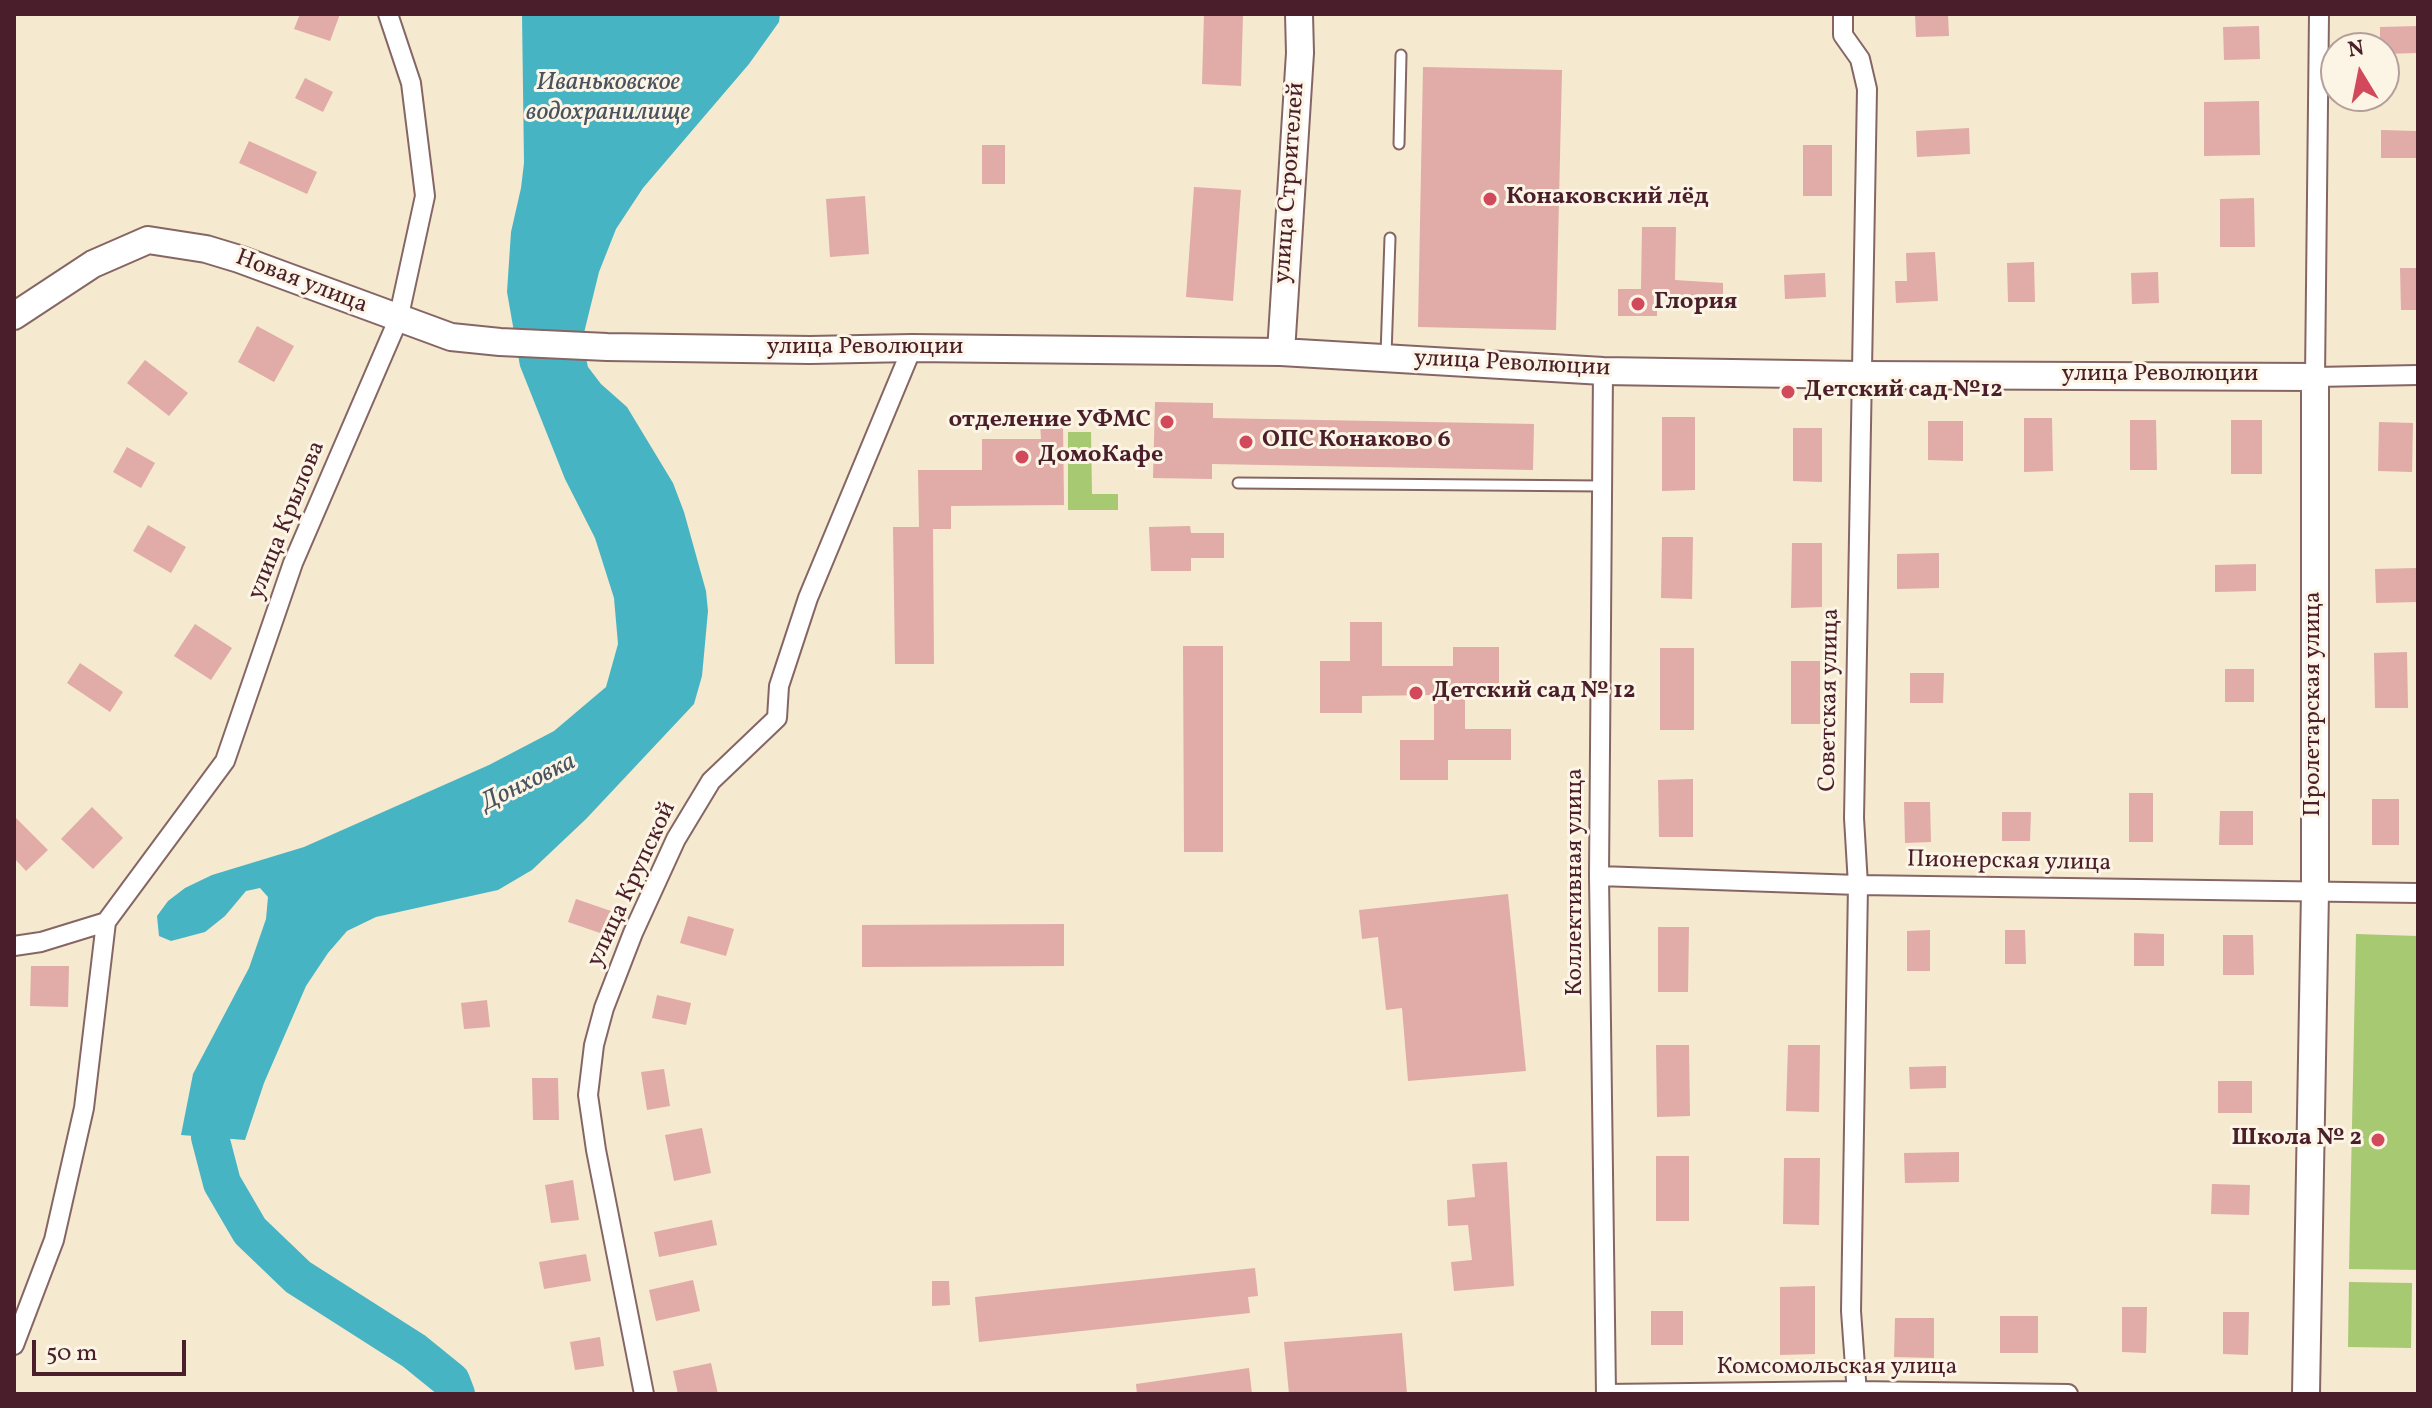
<!DOCTYPE html>
<html>
<head>
<meta charset="utf-8">
<style>
  body { margin:0 }
  #map { position:relative; width:2432px; height:1408px; overflow:hidden; background:#f5e9cf; font-family:Vollkorn,serif }
  canvas { display:block }
  .frame { position:absolute; inset:0; border:16px solid #4a1f2b; pointer-events:none }
  .north { position:absolute; left:2320px; top:32px; width:80px; height:80px; box-sizing:border-box; background:#fcf5e5; border:2px solid #b59f9b; border-radius:50%; rotate:350deg; font-size:22px; font-weight:700; line-height:32px; text-align:center; color:#4a1f2b }
  .north::after { content:''; display:block; margin:auto; width:28px; height:36px; background:#d1495b; clip-path:polygon(50% 0,100% 100%,50% 72%,0 100%) }
  .scale { position:absolute; left:32px; top:1340px; width:154px; height:36px; box-sizing:border-box; border:4px solid #4a1f2b; border-top:0; padding-left:10px; font-size:24px; line-height:28px; white-space:nowrap; color:#4a1f2b; -webkit-text-stroke:6px #fcf5e5; paint-order:stroke }
</style>
</head>
<body>
<div id="map">
<canvas width="2432" height="1408"></canvas>
<div class="frame"></div>
<div class="north">N</div>
<div class="scale">50 m</div>
</div>
<script>
const ctx = document.querySelector('canvas').getContext('2d');
ctx.lineJoin = 'round';
function paint(path, color) { ctx.fillStyle = color; ctx.fill(path, 'evenodd'); }
const shape = rows => new Path2D(rows.map(r => 'M' + r).join(''));
function strokePath(path, color, width, dash) { ctx.strokeStyle = color; ctx.lineWidth = width; ctx.lineCap = dash ? 'butt' : 'round'; ctx.setLineDash(dash || []); ctx.stroke(path); }
function drawText(font, color, halo, rows, align = 'center') {
  ctx.font = font + ' Vollkorn,serif'; ctx.lineWidth = 6; ctx.setLineDash([]); ctx.textBaseline = 'middle'; ctx.strokeStyle = halo; ctx.fillStyle = color; for (const [text, x, y, turn = 0] of rows) {
    ctx.save(); ctx.translate(x, y); ctx.rotate((+turn || 0) * Math.PI / 180); ctx.textAlign = isNaN(turn) ? turn : align; if (halo) ctx.strokeText(text, 0, 0); ctx.fillText(text, 0, 0); ctx.restore();
  }
}
const green = shape([
  [1068,432,1091,432,1092,494,1118,494,1118,510,1068,510],
  [2356,934,2418,936,2418,1270,2349,1269],
  [2349,1282,2412,1283,2411,1348,2348,1347]
]);
const water = shape([
  [522,14,780,14,779,22,749,64,643,188,616,229,599,272,582,341,588,367,601,384,627,407,673,483,684,512,706,591,708,611,702,676,694,704,586,819,532,870,498,890,376,917,347,931,328,953,306,986,264,1083,245,1140,181,1135,193,1074,249,968,266,919,268,897,260,888,246,891,225,916,205,932,171,941,159,936,157,916,168,901,185,888,212,875,304,847,489,765,554,731,606,687,618,644,614,598,595,538,565,479,520,366,507,292,511,232,521,188,524,163]
]);
const river = shape([
  [225,1087,210,1137,222,1183,250,1231,298,1277,414,1351,451,1381,456,1394]
]);
const building = shape([
  [300,14,340,14,330,41,294,29],
  [1204,14,1243,14,1241,86,1202,84],
  [1915,14,1948,14,1949,36,1916,37],
  [2259,26,2260,59,2224,60,2223,27],
  [2418,26,2418,53,2384,54,2384,48,2380,48,2380,27],
  [1423,67,1562,70,1556,330,1418,327],
  [305,78,333,92,323,112,295,98],
  [2259,101,2260,155,2204,156,2204,102],
  [1969,128,1970,154,1917,157,1916,131],
  [2381,130,2417,131,2417,158,2381,158],
  [249,141,317,172,307,194,239,163],
  [982,145,1005,145,1005,184,982,184],
  [1803,145,1832,145,1832,196,1803,196],
  [1194,187,1241,190,1233,301,1186,297],
  [865,196,869,254,830,257,826,199],
  [2254,198,2255,247,2220,247,2220,199],
  [1642,227,1676,227,1675,280,1723,283,1723,297,1657,295,1657,316,1618,316,1618,289,1641,289],
  [1935,252,1938,301,1896,303,1895,281,1907,281,1906,253],
  [2034,262,2035,302,2008,302,2007,263],
  [2400,268,2418,268,2418,310,2401,310],
  [2158,272,2159,303,2132,304,2131,273],
  [1825,273,1826,297,1785,299,1784,275],
  [257,326,294,346,274,382,238,362],
  [145,360,188,393,169,416,127,383],
  [1155,402,1213,403,1213,418,1534,424,1533,470,1212,464,1212,479,1153,478],
  [1662,417,1695,417,1695,490,1662,491],
  [2024,418,2052,418,2053,471,2024,472],
  [2130,420,2156,420,2157,470,2130,470],
  [2231,420,2262,420,2262,474,2231,474],
  [1928,421,1963,421,1963,461,1928,460],
  [2379,422,2413,423,2412,472,2378,471],
  [1040,423,1063,423,1064,505,951,506,951,529,933,529,934,664,895,664,893,527,919,527,918,470,982,470,982,439,1041,439],
  [1793,428,1822,428,1822,482,1793,481],
  [127,447,155,463,141,488,113,472],
  [148,525,186,547,171,573,133,551],
  [1190,526,1191,533,1224,533,1224,558,1191,558,1191,571,1151,571,1149,527],
  [1662,537,1693,537,1692,599,1661,598],
  [1792,543,1822,543,1822,607,1791,608],
  [1939,553,1939,588,1897,589,1897,554],
  [2256,564,2256,591,2215,592,2215,565],
  [2417,568,2418,602,2376,603,2375,569],
  [1350,622,1382,622,1382,666,1453,666,1453,647,1499,647,1499,685,1465,685,1465,729,1511,729,1511,760,1448,760,1448,780,1400,780,1400,740,1434,740,1434,695,1362,696,1362,713,1320,713,1320,661,1350,661],
  [195,624,232,648,211,680,174,656],
  [1183,646,1223,646,1223,852,1184,852],
  [1660,648,1694,648,1694,730,1660,730],
  [2407,652,2408,708,2375,708,2374,653],
  [1791,661,1820,661,1820,724,1791,724],
  [80,663,123,692,110,712,67,683],
  [2225,669,2254,669,2254,702,2225,702],
  [1910,673,1944,673,1943,703,1910,703],
  [1693,779,1693,837,1659,837,1658,780],
  [2129,793,2153,793,2153,842,2129,842],
  [2372,799,2399,799,2399,845,2372,845],
  [1904,802,1930,802,1931,842,1905,843],
  [92,807,123,838,93,869,61,839],
  [2220,811,2253,811,2253,845,2219,845],
  [2002,812,2031,812,2030,841,2002,841],
  [14,816,48,850,26,871,14,858],
  [1508,894,1526,1071,1408,1081,1402,1008,1386,1010,1378,937,1362,939,1359,910],
  [576,899,611,911,603,934,568,922],
  [688,916,734,929,726,956,680,943],
  [1064,924,1064,966,862,967,862,925],
  [1658,927,1689,927,1688,992,1658,992],
  [1930,930,1930,971,1907,971,1907,931],
  [2005,930,2025,930,2026,964,2005,964],
  [2134,933,2164,934,2164,966,2134,966],
  [2223,935,2253,935,2254,975,2223,975],
  [31,966,69,966,68,1007,30,1006],
  [657,995,691,1003,686,1025,652,1018],
  [487,1000,490,1027,464,1029,461,1003],
  [1656,1045,1689,1045,1690,1116,1657,1117],
  [1788,1045,1820,1045,1819,1112,1786,1111],
  [1946,1066,1946,1088,1910,1089,1909,1067],
  [664,1069,670,1106,647,1110,641,1072],
  [532,1078,558,1078,559,1120,533,1120],
  [2218,1081,2252,1081,2252,1113,2218,1113],
  [702,1128,711,1173,674,1181,665,1135],
  [1959,1152,1959,1182,1905,1183,1904,1153],
  [1656,1156,1689,1156,1689,1221,1656,1221],
  [1784,1158,1820,1158,1819,1225,1783,1224],
  [1507,1162,1514,1286,1454,1291,1451,1262,1472,1260,1468,1225,1448,1226,1447,1200,1475,1197,1472,1164],
  [573,1180,579,1220,551,1223,545,1185],
  [2212,1184,2250,1185,2249,1215,2211,1214],
  [712,1220,717,1245,659,1257,654,1232],
  [586,1254,591,1281,544,1289,539,1262],
  [1255,1268,1258,1296,1248,1297,1250,1313,979,1342,975,1297],
  [693,1280,700,1311,656,1321,649,1290],
  [932,1281,949,1281,950,1305,932,1306],
  [1815,1286,1815,1354,1780,1355,1780,1287],
  [2122,1307,2147,1307,2146,1353,2122,1352],
  [1651,1311,1683,1311,1683,1345,1651,1345],
  [2223,1312,2249,1312,2248,1355,2223,1354],
  [2000,1316,2038,1316,2038,1353,2000,1353],
  [1895,1318,1934,1318,1934,1358,1894,1357],
  [1402,1333,1407,1394,1289,1394,1284,1342],
  [600,1337,604,1366,575,1370,570,1342],
  [711,1363,718,1394,678,1394,673,1371],
  [1249,1368,1252,1394,1137,1394,1136,1384]
]);
const lane = shape([
  [1399,144,1401,55],
  [1386,355,1390,238],
  [1238,483,1602,486]
]);
const street = shape([
  [1843,14,1843,35,1860,59,1867,89,1854,818,1858,885,1851,1311,1857,1394],
  [2319,14,2315,377,2418,375],
  [1603,371,1599,876,1606,1394,1857,1391,2068,1394],
  [1599,876,1858,885,2418,893],
  [14,946,41,942,106,922,225,761,293,563,398,320,425,196,411,83,388,14],
  [14,1345,54,1240,84,1108,106,922],
  [644,1394,596,1150,588,1095,594,1045,604,1008,633,933,676,839,711,781,777,718,779,686,808,598,912,348]
]);
const secondary = shape([
  [14,316,93,264,148,240,206,249,239,259,451,337,500,342,607,347,810,350,912,348,1281,352,1603,371,1861,375,2315,377,2315,891,2306,1394],
  [1281,352,1300,53,1299,14]
]);
const markers = [
  [1490,199,8,"#d1495b"],
  [1638,304,8,"#d1495b"],
  [1788,392,8,"#d1495b"],
  [1167,422,8,"#d1495b"],
  [1246,442,8,"#d1495b"],
  [1022,457,8,"#d1495b"],
  [1416,693,8,"#d1495b"],
  [2378,1140,8,"#d1495b"]
];
const streetNames = [
  ["улица Строителей",1291,183,-86],
  ["Новая улица",301,283,21],
  ["улица Революции",865,349],
  ["улица Революции",1512,365,3],
  ["улица Революции",2160,376],
  ["улица Крылова",288,521,-68],
  ["Советская улица",1831,700,-89],
  ["Пролетарская улица",2315,704,-90],
  ["Пионерская улица",2009,863,1],
  ["Коллективная улица",1577,882,-90],
  ["улица Крупской",633,885,-65],
  ["Комсомольская улица",1837,1369]
];
const poiNames = [
  ["Конаковский лёд",1506,199],
  ["Глория",1654,304],
  ["Детский сад №12",1804,392],
  ["отделение УФМС",1151,422,"right"],
  ["ОПС Конаково 6",1262,442],
  ["ДомоКафе",1038,457],
  ["Детский сад № 12",1432,693],
  ["Школа № 2",2362,1140,"right"]
];
const waterNames = [
  ["Иваньковское",608,84],
  ["водохранилище",608,114],
  ["Донховка",529,784,-26]
];
paint(green, '#a7c972');
paint(water, '#47b4c3');
strokePath(river, '#47b4c3', 38);
paint(building, '#e1aba7');
strokePath(lane, '#866664', 13);
strokePath(street, '#866664', 22);
strokePath(secondary, '#866664', 30);
strokePath(lane, '#fff', 9);
strokePath(street, '#fff', 18);
strokePath(secondary, '#fff', 26);
for (const [x, y, r, color] of markers) { const dot = new Path2D(); dot.arc(x, y, r, 0, 2 * Math.PI); ctx.fillStyle = color; ctx.fill(dot); strokePath(dot, '#fcf5e5', 3); }
drawText('24px', '#4a1f2b', '#fcf5e5', streetNames);
drawText('bold 24px', '#4a1f2b', '#fcf5e5', poiNames, 'left');
drawText('italic 26px', '#495360', '#fcf5e5', waterNames);
</script>
</body>
</html>
